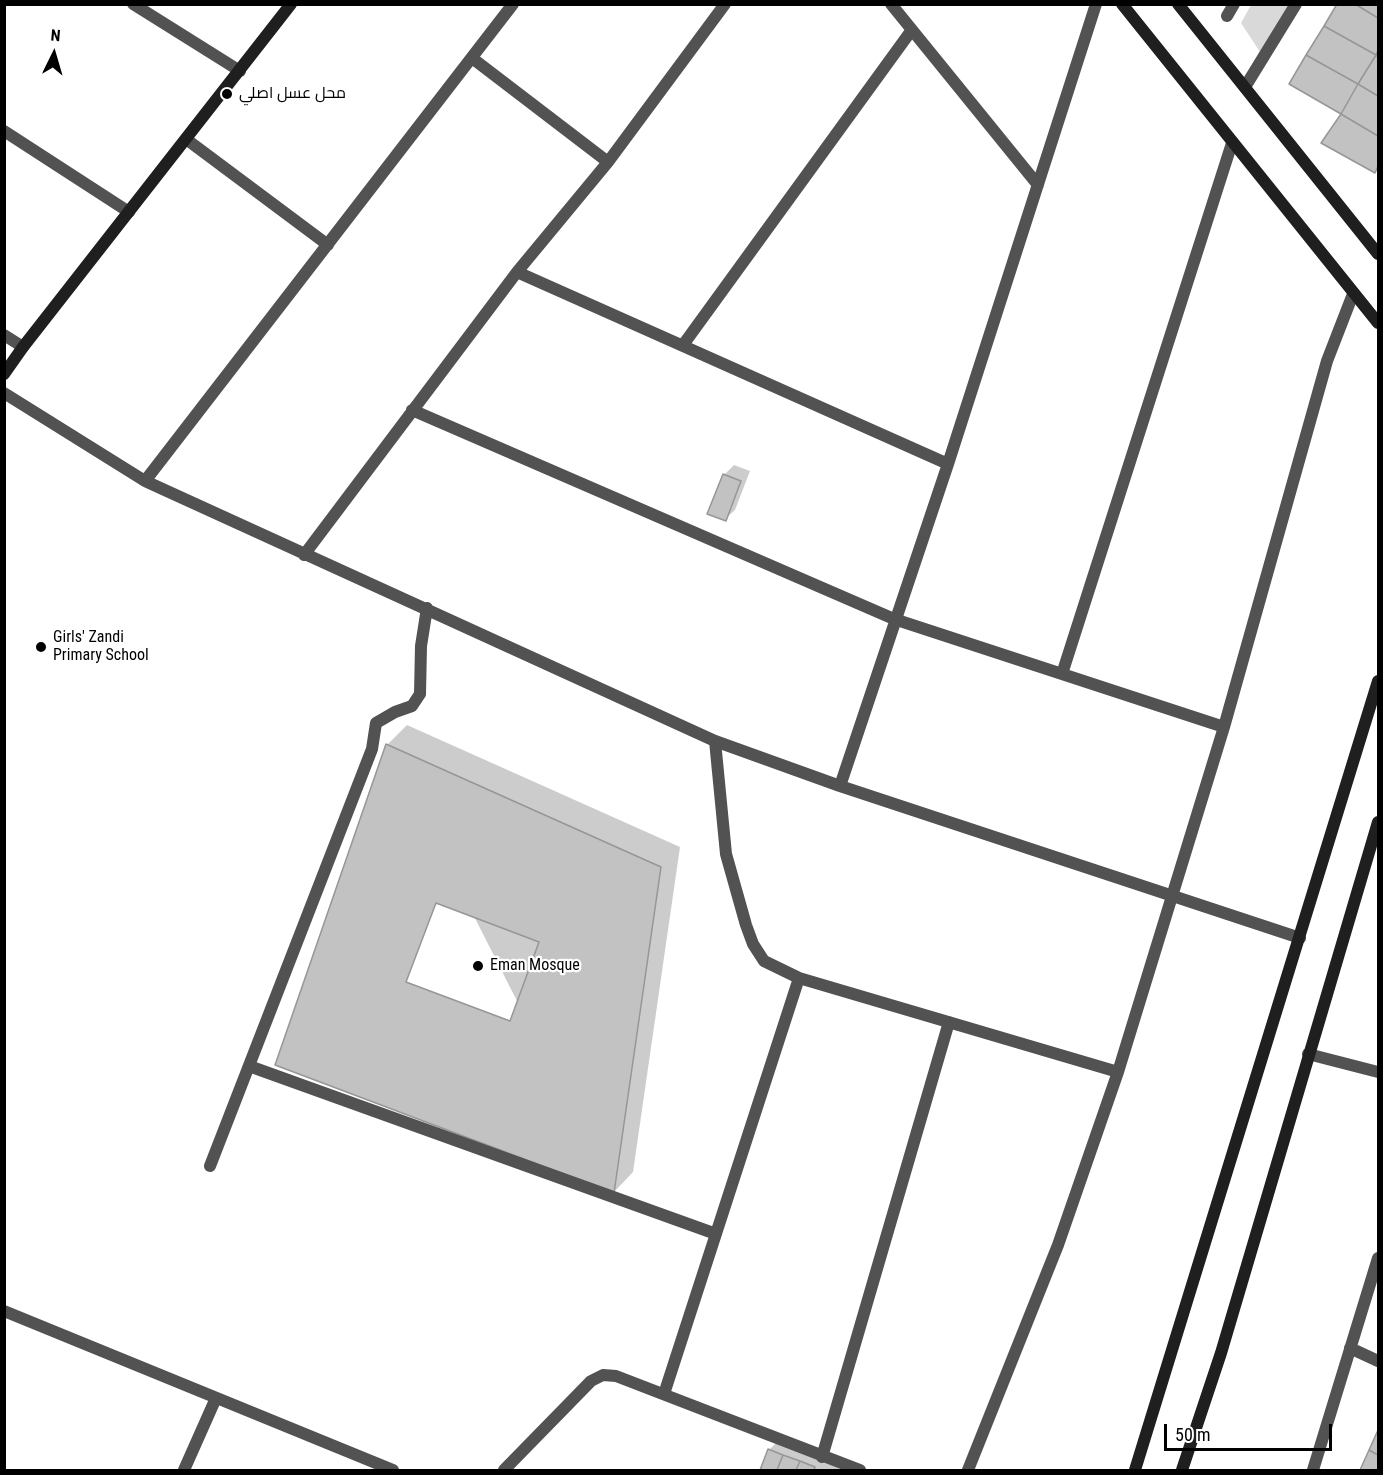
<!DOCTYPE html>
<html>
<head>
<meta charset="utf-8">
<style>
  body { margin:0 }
  #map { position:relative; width:1383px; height:1475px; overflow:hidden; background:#fff; font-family:"Roboto Condensed",sans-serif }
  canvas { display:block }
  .frame { position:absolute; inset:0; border:6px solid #000; pointer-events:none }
  .north { position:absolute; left:24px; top:24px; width:60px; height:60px; -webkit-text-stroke:4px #fff; paint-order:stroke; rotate:5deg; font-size:16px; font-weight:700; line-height:24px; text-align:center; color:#000 }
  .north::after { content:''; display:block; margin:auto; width:21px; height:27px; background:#000; clip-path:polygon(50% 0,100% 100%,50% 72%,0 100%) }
  .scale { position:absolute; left:1164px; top:1424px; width:168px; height:27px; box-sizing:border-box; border:3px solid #000; border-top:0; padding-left:8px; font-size:18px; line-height:21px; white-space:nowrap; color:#000; -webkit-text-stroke:4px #fff; paint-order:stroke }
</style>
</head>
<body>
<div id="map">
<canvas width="1383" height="1475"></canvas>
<div class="frame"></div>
<div class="north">N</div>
<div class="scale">50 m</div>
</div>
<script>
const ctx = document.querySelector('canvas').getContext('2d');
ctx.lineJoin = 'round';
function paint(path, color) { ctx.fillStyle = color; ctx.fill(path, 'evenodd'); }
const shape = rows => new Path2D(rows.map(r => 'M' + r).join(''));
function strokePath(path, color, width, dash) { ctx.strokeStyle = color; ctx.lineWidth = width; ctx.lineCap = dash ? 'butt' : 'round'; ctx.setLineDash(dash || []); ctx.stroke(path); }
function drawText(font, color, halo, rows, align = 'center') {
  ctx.font = font + ' "Roboto Condensed",Cairo,sans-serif'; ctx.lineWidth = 4.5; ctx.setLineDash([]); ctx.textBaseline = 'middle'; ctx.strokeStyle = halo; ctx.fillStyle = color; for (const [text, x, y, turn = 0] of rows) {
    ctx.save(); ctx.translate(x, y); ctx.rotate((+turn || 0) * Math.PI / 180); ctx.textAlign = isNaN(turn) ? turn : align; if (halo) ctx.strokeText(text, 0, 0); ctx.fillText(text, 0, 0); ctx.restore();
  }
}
const green = shape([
  [1251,5,1295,5,1264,58,1241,23]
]);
const shadow = shape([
  [1338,4,1378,4,1378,167,1374,171],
  [734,465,750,471,735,510,725,519,724,475],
  [407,725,680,847,633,1172,614,1192,387,745],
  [1378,1434,1378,1470,1361,1470],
  [779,1440,859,1470,762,1470,769,1450]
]);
const building = shape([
  [1337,4,1355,4,1378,18,1378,50,1376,55,1324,26,1337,4],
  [1355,4,1378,4,1378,18,1355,4],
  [1324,26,1376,55,1358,84,1306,55,1324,26],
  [1306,55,1358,84,1341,114,1289,84,1306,55],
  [1376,55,1378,57,1378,96,1358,84,1376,55],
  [1358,84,1378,96,1378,136,1341,114,1358,84],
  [1341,114,1378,136,1378,166,1375,173,1321,143,1341,114],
  [723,474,741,481,726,521,707,514,723,474],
  [386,744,661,867,614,1193,275,1065,386,744],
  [436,903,539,942,510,1021,406,982,436,903],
  [1378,1430,1378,1455,1369,1450,1378,1430],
  [768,1449,783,1455,777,1470,760,1470,768,1449],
  [1369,1450,1378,1455,1378,1470,1360,1470,1369,1450],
  [783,1455,800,1461,796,1470,777,1470,783,1455],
  [800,1461,815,1467,814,1470,796,1470,800,1461]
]);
const street = shape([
  [133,4,240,71],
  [891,4,1038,185],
  [1227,16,1234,4],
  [472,58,608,162],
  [1245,87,1296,4],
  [4,131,129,212],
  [186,139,328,245],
  [517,272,948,464],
  [4,335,23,347],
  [683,345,911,31],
  [4,393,145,481,715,741,840,786,1300,938],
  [412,410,894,619,1224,727],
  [145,481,513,4],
  [304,555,517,272,608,162,725,4],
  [1062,674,1232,143],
  [715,741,726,854,746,925,753,944,764,961,799,978],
  [840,786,948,464,1096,4],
  [1308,1054,1378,1072],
  [249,1066,716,1234],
  [210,1166,372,749,376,723,395,712,412,706,420,694,421,646,427,608],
  [4,1311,393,1470],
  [1350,1348,1378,1361],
  [664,1394,799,978,1118,1072],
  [822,1457,949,1022],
  [184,1470,216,1398],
  [504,1470,591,1381,603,1375,616,1376,860,1470],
  [968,1470,1058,1245,1118,1072,1224,727,1327,361,1353,294],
  [1313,1470,1378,1258]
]);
const secondary = shape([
  [1122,4,1378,323],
  [1178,4,1378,254],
  [4,374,23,347,291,4],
  [1135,1470,1378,681],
  [1182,1470,1221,1353,1378,822]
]);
const markers = [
  [227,94,6,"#000"],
  [41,647,6,"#000"],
  [478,966,6,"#000"]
];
const poiNames = [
  ["محل عسل اصلي",239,94],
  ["Girls' Zandi",53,638],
  ["Primary School",53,656],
  ["Eman Mosque",490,966]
];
paint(green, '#d9d9d9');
paint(shadow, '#0003');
paint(building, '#c2c2c2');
strokePath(building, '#969696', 1.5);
strokePath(street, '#525252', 12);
strokePath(secondary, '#1f1f1f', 12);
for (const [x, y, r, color] of markers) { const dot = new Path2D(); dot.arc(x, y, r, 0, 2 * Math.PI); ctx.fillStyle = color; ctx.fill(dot); strokePath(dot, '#fff', 2); }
drawText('16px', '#000', '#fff', poiNames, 'left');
</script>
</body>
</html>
